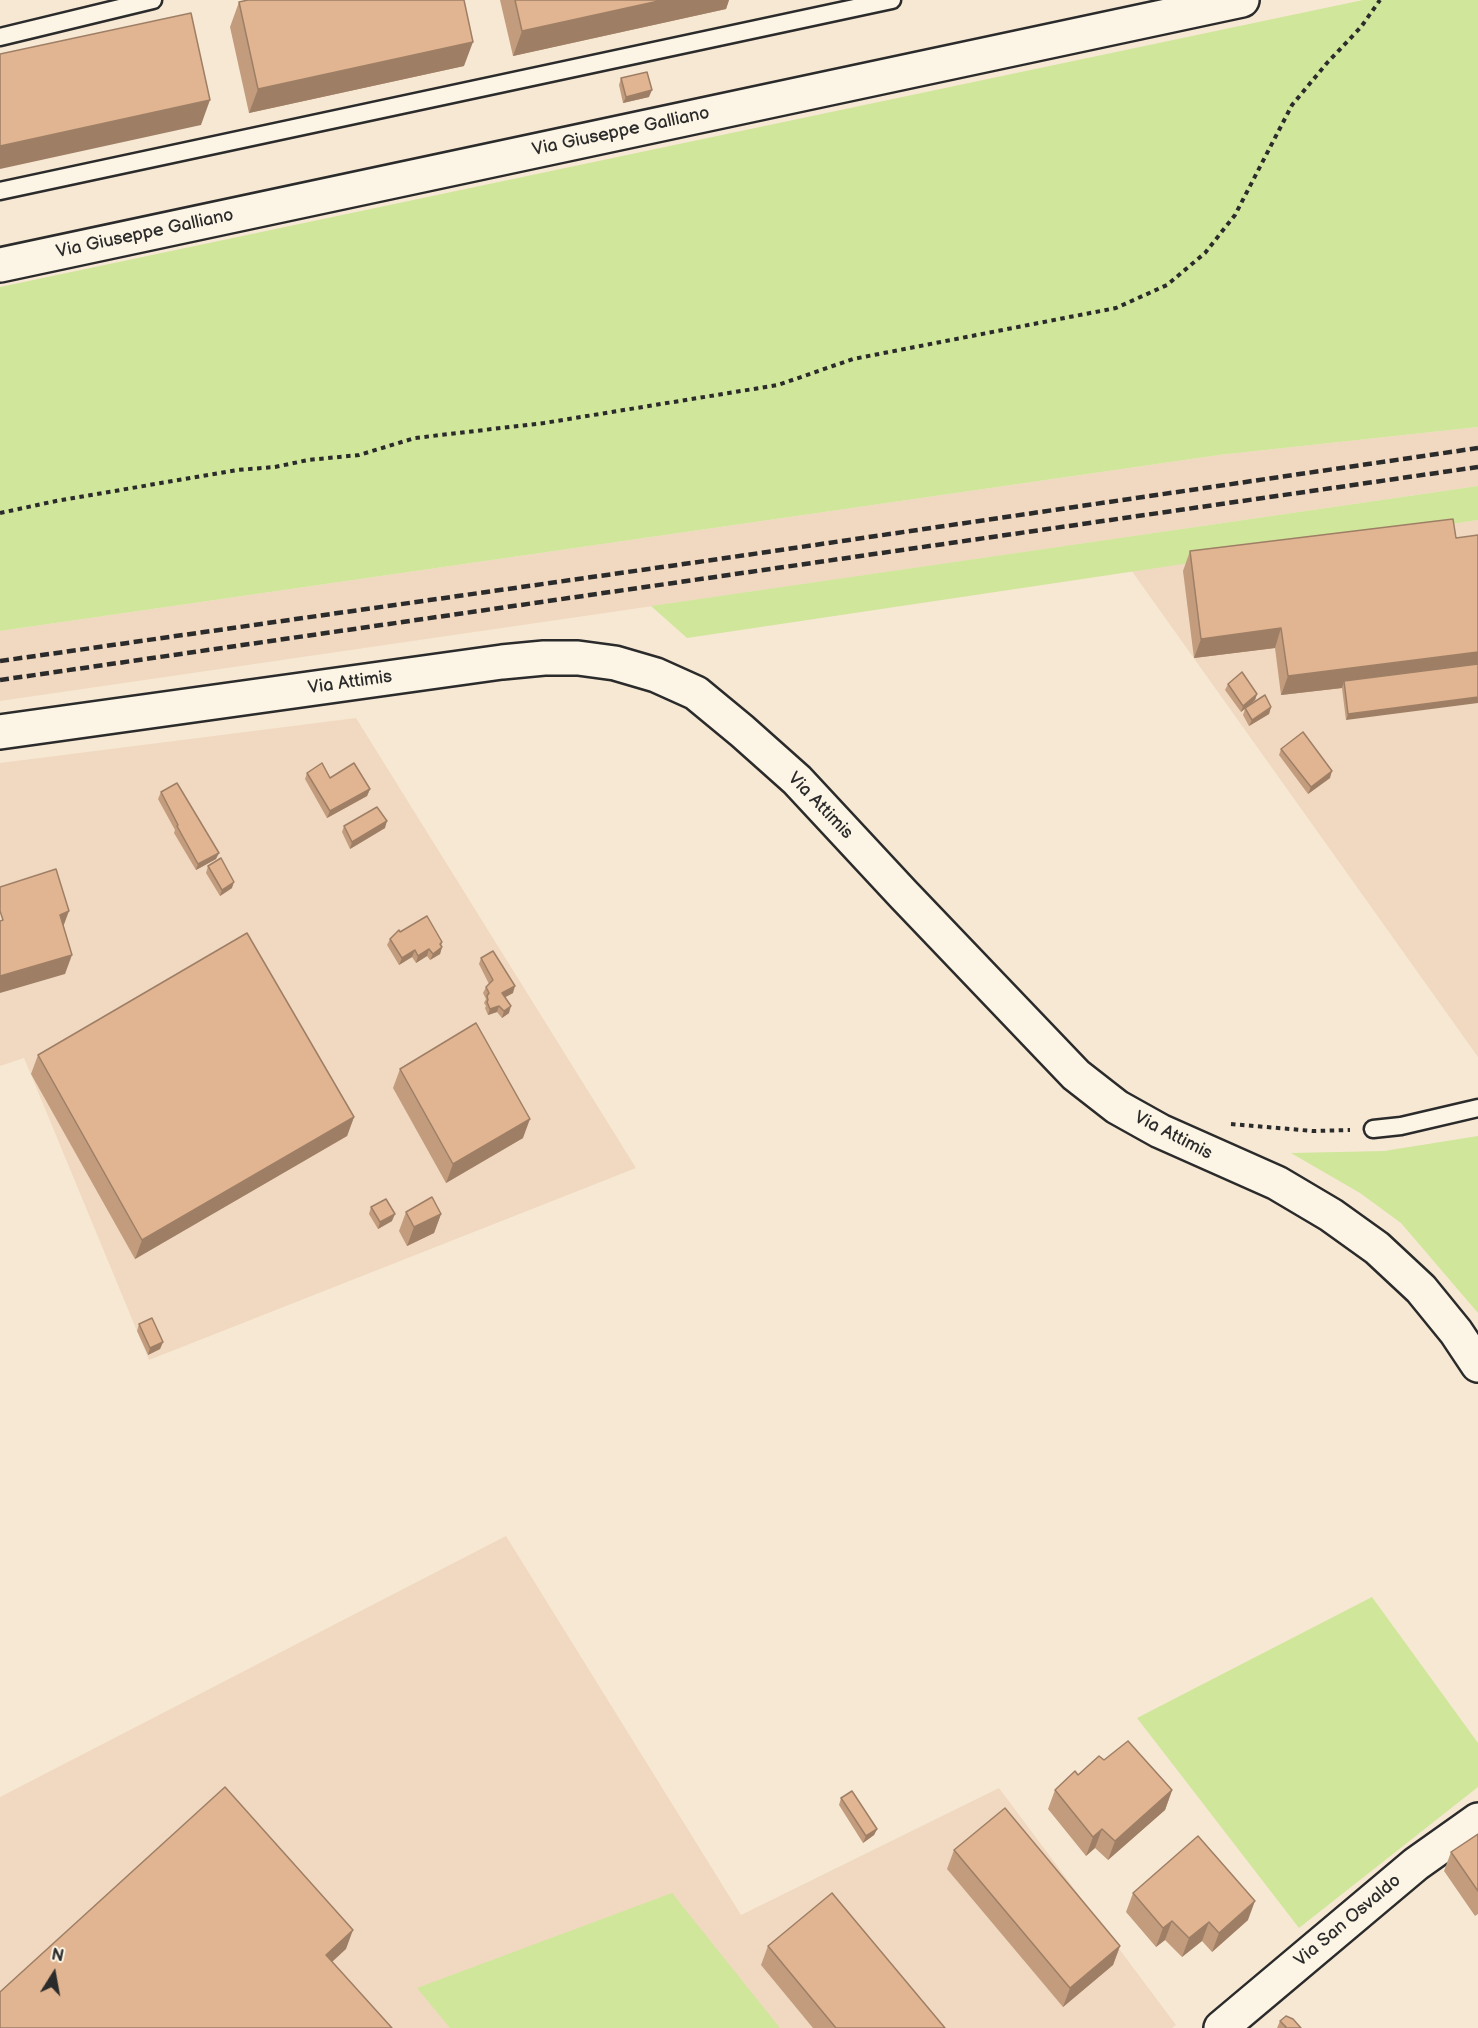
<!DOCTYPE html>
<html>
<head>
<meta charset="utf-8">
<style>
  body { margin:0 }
  #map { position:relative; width:1478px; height:2028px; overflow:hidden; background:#f7e8d4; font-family:"Balsamiq Sans",sans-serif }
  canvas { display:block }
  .north { position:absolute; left:24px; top:1944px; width:60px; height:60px; -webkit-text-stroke:4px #fcf5e5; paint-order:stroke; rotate:11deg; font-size:16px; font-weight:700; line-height:24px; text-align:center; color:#2b2b2b }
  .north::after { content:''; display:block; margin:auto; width:21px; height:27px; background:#2b2b2b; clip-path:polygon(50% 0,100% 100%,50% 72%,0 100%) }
</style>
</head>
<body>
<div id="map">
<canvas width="1478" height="2028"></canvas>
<div class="north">N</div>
</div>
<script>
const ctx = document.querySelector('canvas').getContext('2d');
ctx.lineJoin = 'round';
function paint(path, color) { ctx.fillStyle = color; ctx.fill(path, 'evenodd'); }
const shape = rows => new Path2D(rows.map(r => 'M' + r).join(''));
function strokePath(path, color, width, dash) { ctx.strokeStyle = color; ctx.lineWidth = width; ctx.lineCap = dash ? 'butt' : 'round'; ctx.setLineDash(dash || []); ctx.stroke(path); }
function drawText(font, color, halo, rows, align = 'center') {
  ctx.font = font + ' "Balsamiq Sans",sans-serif'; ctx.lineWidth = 5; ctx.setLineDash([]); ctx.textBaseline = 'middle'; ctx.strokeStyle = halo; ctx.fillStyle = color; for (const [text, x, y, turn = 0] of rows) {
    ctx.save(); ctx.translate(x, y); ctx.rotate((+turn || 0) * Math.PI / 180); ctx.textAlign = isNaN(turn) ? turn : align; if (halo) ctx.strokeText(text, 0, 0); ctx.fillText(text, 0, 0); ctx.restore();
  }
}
const built = shape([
  [1478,427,1478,486,0,701,0,631,1219,455],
  [1478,520,1478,1057,1131,570],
  [356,718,636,1168,149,1360,24,1058,0,1066,0,763],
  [506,1536,741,1915,999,1788,1176,2025,1172,2028,0,2028,0,1797]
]);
const green = shape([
  [1363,0,1478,0,1478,427,1219,455,0,631,0,287],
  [1478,486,1478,520,687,638,651,606],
  [1478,1136,1478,1313,1401,1223,1360,1193,1291,1153,1384,1151],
  [1372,1597,1478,1743,1478,1787,1299,1928,1137,1718],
  [672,1893,780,2028,450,2028,417,1988]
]);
const path = shape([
  [0,513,56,501,237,470,275,467,308,460,359,455,415,438,544,423,778,385,853,359,1116,308,1167,285,1205,253,1235,215,1292,105,1327,63,1361,27,1380,0],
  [1231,1124,1313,1131,1350,1130]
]);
const lane = shape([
  [0,37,153,0],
  [0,191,892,0],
  [1373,1129,1401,1126,1478,1108]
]);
const street = shape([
  [0,265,1242,0],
  [1221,2028,1416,1864,1478,1820]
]);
const secondary = shape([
  [0,732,502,662,544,658,578,658,615,663,656,675,696,693,742,731,797,780,903,894,1076,1075,1117,1107,1160,1131,1277,1183,1331,1215,1377,1248,1421,1289,1456,1332,1478,1365]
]);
const rail = shape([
  [0,661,712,560,1478,448],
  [0,680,1478,467]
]);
const wall = shape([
  [500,0,729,0,726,9,513,56],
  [239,2,464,66,249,113,230,27],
  [621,78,649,97,623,103,619,85],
  [1453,519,1346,720,1342,688,1281,695,1275,648,1194,658,1183,571,1190,551],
  [1228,684,1257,694,1255,700,1248,706,1271,707,1269,714,1249,726,1243,715,1245,709,1241,712,1225,690],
  [1281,749,1330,778,1308,794,1279,755],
  [307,773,330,778,370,789,367,796,327,818,305,779],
  [161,792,216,859,196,870,174,833,175,830,158,799],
  [344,826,385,828,350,849,342,832],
  [208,866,232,888,220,896,206,873],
  [400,932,442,942,441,945,442,947,440,954,430,960,427,956,416,963,412,957,399,965,387,945,390,939],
  [481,958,513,993,505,997,509,1013,502,1018,497,1012,488,1015,485,1008,486,1006,484,1003,486,999,483,993,486,987,489,984,479,964],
  [38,1055,354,1117,347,1136,135,1259,31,1074],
  [400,1069,523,1138,446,1183,393,1088],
  [371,1207,392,1221,378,1229,369,1214],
  [406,1212,441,1214,434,1233,407,1246,399,1231],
  [139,1324,163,1342,160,1349,148,1355,137,1331],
  [1104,1760,1172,1791,1165,1810,1108,1860,1095,1848,1086,1856,1048,1809,1055,1790],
  [841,1798,877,1829,874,1835,863,1843,839,1805],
  [1478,1834,1478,1914,1475,1916,1444,1871,1451,1852],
  [954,1850,1120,1946,1113,1965,1063,2007,947,1869],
  [1133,1893,1248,1920,1212,1952,1202,1941,1182,1957,1165,1940,1156,1947,1126,1912],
  [768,1946,945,2028,813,2028,761,1965],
  [1280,2021,1301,2028,1277,2028]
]);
const shadedWall = shape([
  [663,0,729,0,726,9,513,56,522,31],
  [473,42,464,66,249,113,258,89],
  [652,90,649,97,623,103,626,97],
  [210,100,201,125,0,169,0,146],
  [1281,628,1275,648,1194,658,1201,639],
  [1478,652,1478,671,1344,681,1342,688,1281,695,1288,676],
  [1257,694,1255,700,1241,712,1243,706],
  [1478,697,1478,703,1346,720,1348,714],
  [1271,707,1269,714,1249,726,1252,720],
  [1332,771,1330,778,1308,794,1311,787],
  [370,789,367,796,327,818,330,811],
  [387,821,385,828,350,849,352,842],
  [219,853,216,859,196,870,198,864],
  [234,882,232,888,220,896,222,890],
  [69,911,62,930,60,915],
  [442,942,440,948,442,947,440,954,430,960,433,954],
  [429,949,427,956,416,963,418,956],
  [415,950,412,957,399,965,402,958],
  [72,955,65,974,0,993,0,976],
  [515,986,513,993,500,1000,502,993],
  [499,1006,497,1012,488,1015,490,1009],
  [511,1006,509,1013,502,1018,504,1011],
  [354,1117,347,1136,135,1259,142,1240],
  [530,1119,523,1138,446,1183,453,1164],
  [395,1214,392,1221,378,1229,380,1222],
  [441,1214,434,1233,407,1246,414,1227],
  [163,1342,160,1349,148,1355,150,1348],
  [1172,1790,1165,1810,1108,1860,1115,1841],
  [877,1829,874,1835,863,1843,866,1836],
  [1102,1829,1095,1848,1086,1856,1093,1837],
  [1255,1901,1248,1920,1212,1952,1219,1933],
  [1172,1921,1165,1940,1156,1947,1163,1928],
  [1209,1922,1202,1941,1182,1957,1189,1938],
  [353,1930,346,1949,319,1974,326,1955],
  [1120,1946,1113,1965,1063,2007,1070,1988]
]);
const building = shape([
  [248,0,464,0,473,42,258,89,239,2,248,0],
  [515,0,663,0,522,31,515,0],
  [191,13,210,100,0,146,0,54,191,13],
  [647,72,652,90,626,97,621,78,647,72],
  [1453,519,1456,538,1478,535,1478,652,1288,676,1281,628,1201,639,1190,551,1453,519],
  [1478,664,1478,697,1348,714,1344,681,1478,664],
  [1242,672,1257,694,1243,706,1228,684,1242,672],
  [1265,695,1271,707,1252,720,1245,708,1265,695],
  [1303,732,1332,771,1311,787,1281,749,1303,732],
  [322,763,330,778,354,763,370,789,330,811,307,773,322,763],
  [177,783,219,853,198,864,177,826,178,825,161,792,177,783],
  [377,807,387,821,352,842,344,826,377,807],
  [221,858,234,882,222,890,208,866,221,858],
  [56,869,69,911,60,915,72,955,0,976,0,921,3,920,0,911,0,887,56,869],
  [427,916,442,942,440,944,442,947,433,954,429,949,418,956,415,950,402,958,390,939,399,930,400,932,427,916],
  [247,933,354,1117,142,1240,38,1055,247,933],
  [493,951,515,986,502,993,511,1006,504,1011,499,1006,490,1009,487,1002,488,1000,487,996,489,993,486,987,493,980,481,958,493,951],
  [476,1023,530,1119,453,1164,400,1069,476,1023],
  [432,1197,441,1214,414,1227,406,1212,432,1197],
  [386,1199,395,1214,380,1222,371,1207,386,1199],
  [152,1318,163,1342,150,1348,139,1324,152,1318],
  [1128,1741,1172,1790,1115,1841,1102,1829,1093,1837,1055,1790,1075,1771,1078,1775,1099,1756,1104,1760,1128,1741],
  [225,1787,353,1930,326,1955,392,2028,0,2028,0,1992,225,1787],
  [852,1791,877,1829,866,1836,841,1798,852,1791],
  [1005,1808,1120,1946,1070,1988,954,1850,1005,1808],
  [1478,1834,1478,1891,1451,1852,1478,1834],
  [1198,1836,1255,1901,1219,1933,1209,1922,1189,1938,1172,1921,1163,1928,1133,1893,1198,1836],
  [832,1893,945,2028,836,2028,768,1946,832,1893],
  [1286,2016,1293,2019,1301,2028,1285,2028,1286,2027,1280,2021,1286,2016]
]);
const streetNames = [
  ["Via Giuseppe Galliano",621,132,-12],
  ["Via Giuseppe Galliano",145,234,-12],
  ["Via Attimis",350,683,-8],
  ["Via Attimis",820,806,46],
  ["Via Attimis",1173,1136,27],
  ["Via San Osvaldo",1348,1921,-40]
];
paint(built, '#f0d9c0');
paint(green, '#d0e69b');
strokePath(lane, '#2b2b2b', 21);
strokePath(street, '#2b2b2b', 38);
strokePath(secondary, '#2b2b2b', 38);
strokePath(path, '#2b2b2b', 4, [4.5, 4.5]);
strokePath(lane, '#fcf5e5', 16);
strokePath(street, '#fcf5e5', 33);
strokePath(secondary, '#fcf5e5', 33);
strokePath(rail, '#2b2b2b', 4.5, [9, 4.5]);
paint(wall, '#c29c7d');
paint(shadedWall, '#9e7f66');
paint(building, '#e1b591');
strokePath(building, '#9e7f66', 1.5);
drawText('18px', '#2b2b2b', '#fcf5e5', streetNames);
</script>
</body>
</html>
